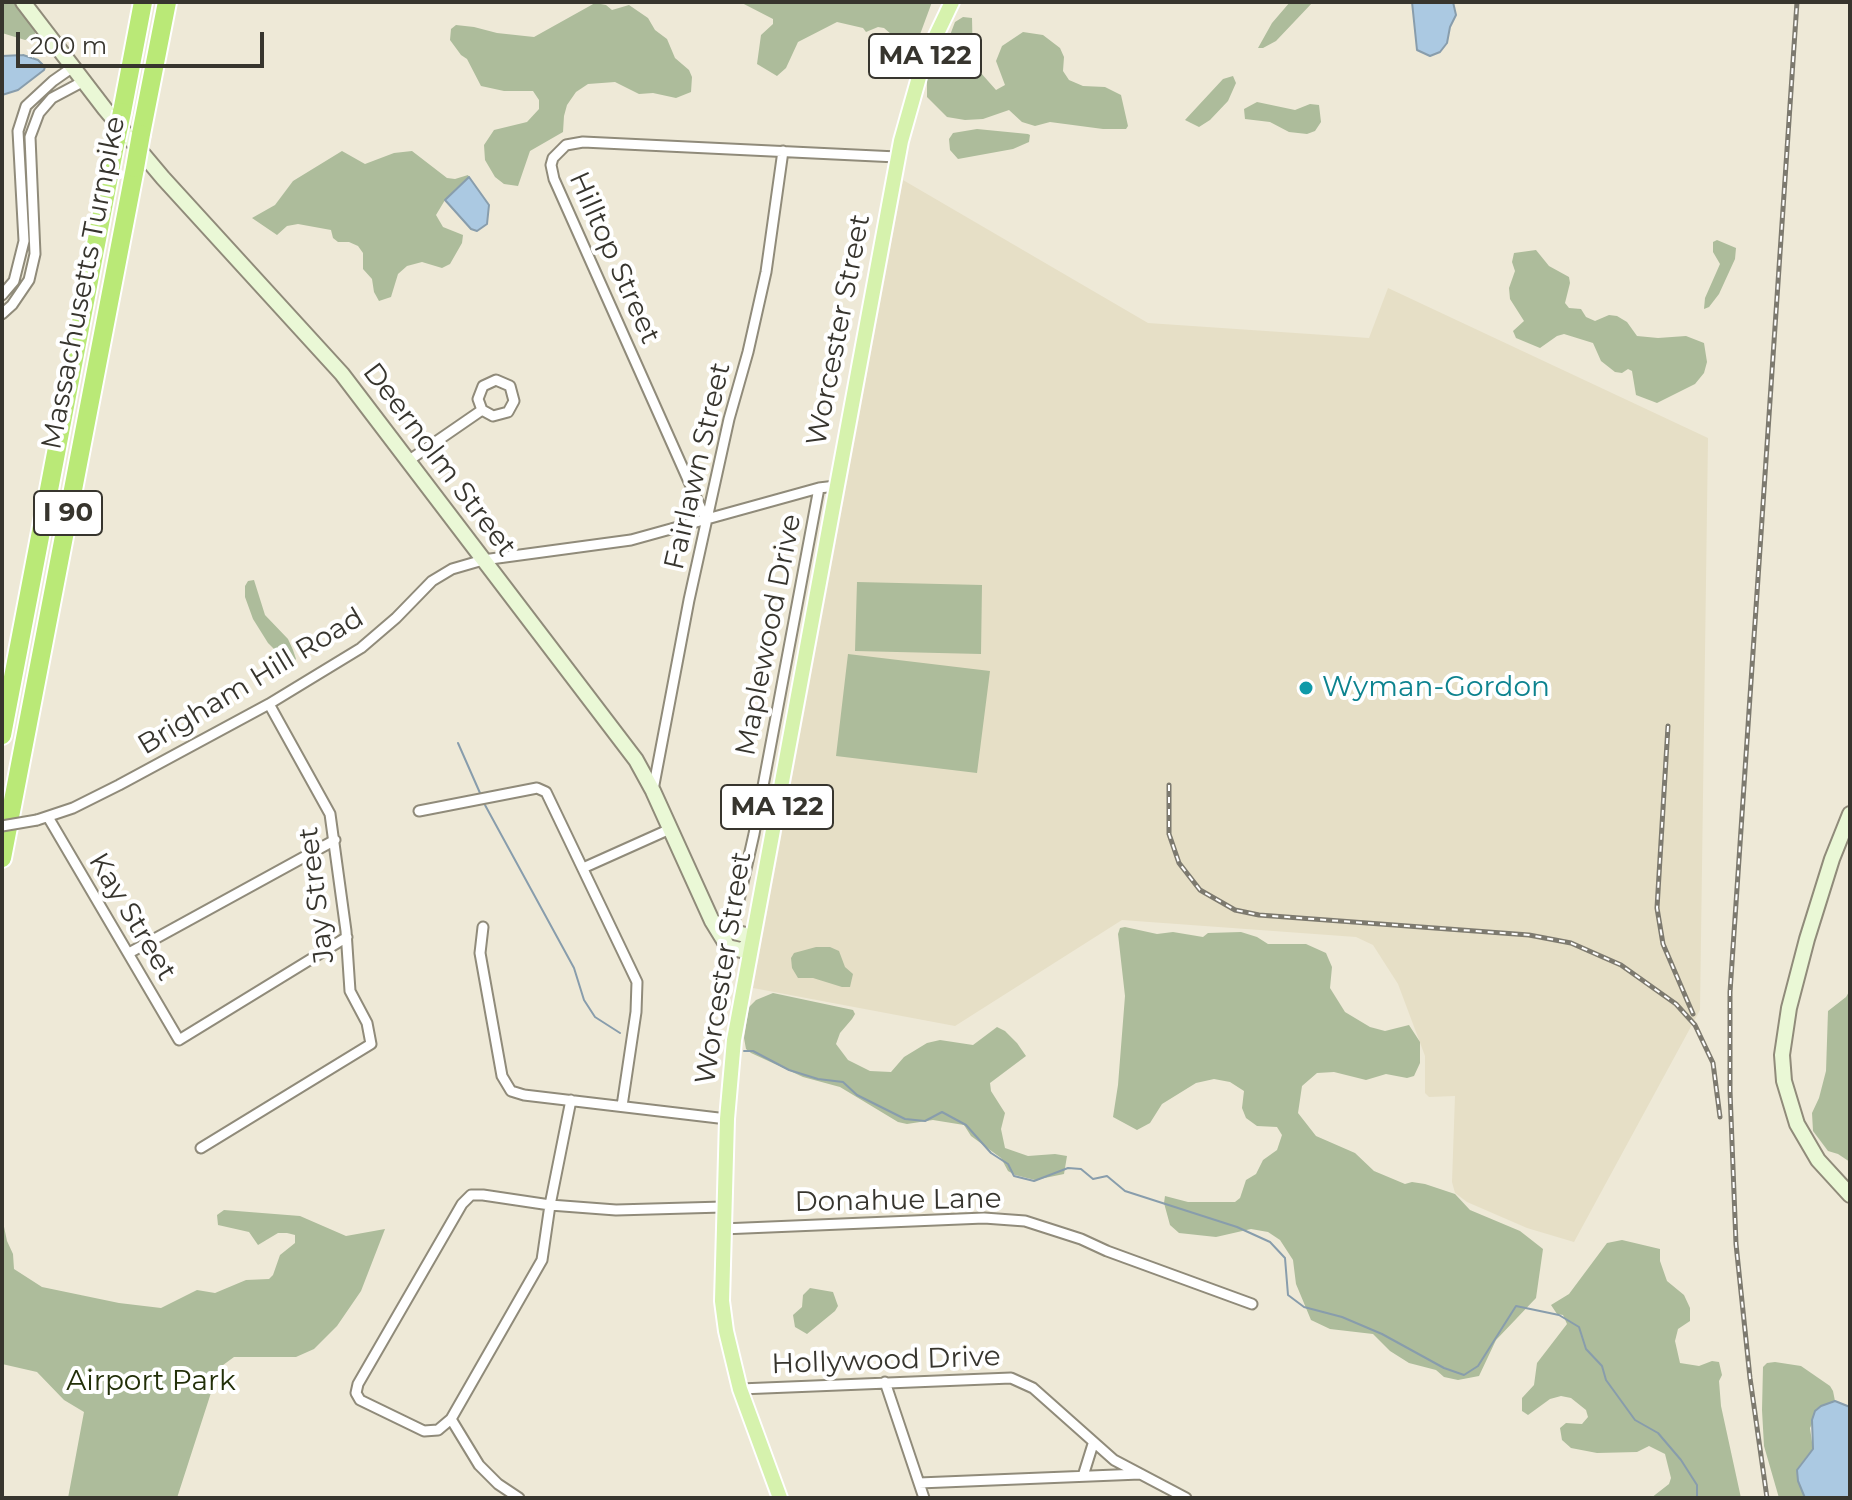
<!DOCTYPE html>
<html>
<head>
<meta charset="utf-8">
<style>
  body { margin:0 }
  #map { position:relative; width:1852px; height:1500px; overflow:hidden; background:#eee9d7; font-family:Montserrat,sans-serif }
  canvas { display:block }
  .frame { position:absolute; inset:0; border:4px solid #37352e; pointer-events:none }
  .scale { position:absolute; left:16px; top:32px; width:248px; height:36px; box-sizing:border-box; border:4px solid #37352e; border-top:0; padding-left:10px; font-size:24px; line-height:28px; white-space:nowrap; color:#37352e; -webkit-text-stroke:6px #fff; paint-order:stroke }
</style>
</head>
<body>
<div id="map">
<canvas width="1852" height="1500"></canvas>
<div class="frame"></div>
<div class="scale">200 m</div>
</div>
<script>
const ctx = document.querySelector('canvas').getContext('2d');
ctx.lineJoin = 'round';
function paint(path, color) { ctx.fillStyle = color; ctx.fill(path, 'evenodd'); }
const shape = rows => new Path2D(rows.map(r => 'M' + r).join(''));
function strokePath(path, color, width, dash) { ctx.strokeStyle = color; ctx.lineWidth = width; ctx.lineCap = dash ? 'butt' : 'round'; ctx.setLineDash(dash || []); ctx.stroke(path); }
function drawText(font, color, halo, rows, align = 'center') {
  ctx.font = font + ' Montserrat,sans-serif'; ctx.lineWidth = 8; ctx.setLineDash([]); ctx.textBaseline = 'middle'; ctx.strokeStyle = halo; ctx.fillStyle = color; for (const [text, x, y, turn = 0] of rows) {
    ctx.save(); ctx.translate(x, y); ctx.rotate((+turn || 0) * Math.PI / 180); ctx.textAlign = isNaN(turn) ? turn : align; if (halo) ctx.strokeText(text, 0, 0); ctx.fillText(text, 0, 0); ctx.restore();
  }
}
const built = shape([
  [903,180,1148,323,1369,338,1388,288,1708,438,1700,1010,1574,1242,1527,1228,1467,1202,1455,1193,1452,1182,1455,1096,1429,1097,1425,1093,1425,1056,1398,984,1373,945,1356,937,1122,920,955,1026,753,988]
]);
const green = shape([
  [2,2,20,2,36,28,34,38,25,40,2,33],
  [740,2,932,2,915,48,907,54,898,48,891,34,884,28,878,27,866,32,863,28,837,22,798,42,786,68,777,76,757,64,761,35,773,24,773,19],
  [1290,2,1313,2,1276,41,1263,48,1258,48,1272,23],
  [595,3,606,5,612,10,629,5,648,18,655,30,667,39,675,58,689,70,692,77,691,92,676,98,653,93,639,94,615,82,588,84,576,92,567,105,564,116,563,132,530,151,518,186,504,184,495,177,485,160,484,145,494,130,527,122,539,109,539,100,533,91,504,91,481,86,467,59,461,55,450,40,451,29,456,25,474,27,497,33,534,37],
  [963,17,972,18,973,64,996,90,1005,85,996,61,1002,46,1023,32,1043,35,1060,48,1064,57,1063,71,1069,80,1083,86,1105,87,1121,95,1128,126,1126,129,1103,129,1050,122,1035,126,1022,122,1009,110,983,119,965,120,947,117,927,97,927,77,938,49,947,43,955,22],
  [1233,76,1236,83,1228,101,1210,120,1199,127,1185,120,1223,79],
  [1257,102,1295,110,1310,104,1319,105,1321,122,1315,131,1307,134,1289,132,1270,122,1245,119,1244,109],
  [977,129,1028,134,1030,135,1029,142,1013,149,958,159,950,150,949,139,953,133],
  [342,151,365,164,394,153,412,151,447,178,455,179,468,175,469,177,445,200,436,215,443,227,463,235,462,243,450,264,442,268,422,262,407,266,398,274,391,297,379,301,374,292,372,279,363,269,363,253,358,246,349,242,338,242,333,238,331,230,298,224,287,226,277,235,252,218,275,205,293,181],
  [1717,240,1736,248,1735,259,1719,294,1709,307,1704,309,1705,298,1720,264,1713,252,1713,242],
  [1536,250,1549,266,1569,277,1570,283,1565,303,1569,308,1581,309,1586,317,1595,321,1609,315,1617,316,1627,322,1637,336,1658,338,1686,336,1704,343,1707,362,1704,373,1695,384,1657,403,1636,395,1632,371,1628,369,1622,373,1615,372,1601,361,1593,343,1564,334,1557,336,1540,348,1516,338,1513,331,1524,321,1510,299,1509,288,1515,271,1512,262,1514,253],
  [254,580,265,615,288,639,293,650,296,659,290,665,268,643,253,619,245,597,245,586,248,581],
  [857,582,982,585,981,654,855,651],
  [848,654,990,671,977,773,836,756],
  [1125,927,1157,934,1173,932,1203,937,1208,933,1241,932,1257,937,1268,944,1306,944,1326,953,1332,967,1330,988,1345,1012,1370,1027,1385,1031,1409,1025,1420,1042,1420,1063,1414,1076,1407,1078,1386,1074,1366,1080,1334,1072,1317,1073,1302,1086,1298,1113,1316,1136,1355,1153,1374,1171,1405,1184,1412,1182,1425,1184,1455,1194,1470,1210,1520,1231,1543,1249,1536,1298,1496,1340,1479,1376,1458,1380,1444,1377,1436,1370,1409,1363,1390,1351,1373,1334,1330,1329,1311,1320,1296,1284,1293,1260,1280,1240,1268,1232,1251,1229,1216,1237,1179,1233,1170,1225,1164,1203,1165,1196,1188,1202,1235,1202,1240,1198,1246,1180,1256,1174,1263,1160,1277,1150,1282,1135,1277,1127,1257,1126,1246,1118,1242,1108,1244,1091,1230,1082,1214,1079,1196,1083,1162,1104,1150,1123,1137,1130,1113,1117,1118,1085,1125,996,1118,934,1120,928],
  [816,947,830,947,839,951,845,967,853,974,850,987,842,987,813,978,798,978,792,968,791,958,794,953],
  [1850,990,1850,1162,1838,1154,1828,1151,1813,1131,1812,1113,1819,1098,1826,1071,1828,1011,1846,997],
  [773,993,853,1010,855,1014,852,1019,840,1033,836,1044,848,1060,870,1071,891,1072,904,1057,927,1043,940,1040,973,1045,997,1027,1005,1031,1017,1043,1026,1056,990,1083,991,1091,1005,1113,1001,1129,1005,1148,1028,1156,1055,1154,1067,1156,1064,1174,1035,1180,1015,1175,1008,1171,1001,1158,971,1136,964,1125,933,1120,907,1124,898,1122,840,1087,803,1077,751,1053,746,1049,744,1038,749,1007,756,1000],
  [224,1210,300,1216,346,1236,385,1229,361,1291,337,1326,314,1349,296,1357,234,1357,219,1368,177,1498,68,1498,84,1412,64,1400,37,1372,2,1364,2,1217,7,1241,13,1254,14,1269,42,1287,119,1303,161,1308,197,1290,215,1293,246,1280,269,1279,273,1275,280,1255,295,1243,295,1235,287,1233,278,1233,258,1245,249,1232,218,1225,217,1215],
  [1622,1240,1660,1249,1660,1261,1667,1281,1684,1295,1690,1308,1690,1321,1678,1329,1675,1341,1680,1363,1699,1366,1712,1361,1719,1362,1722,1375,1719,1381,1721,1406,1741,1498,1651,1498,1669,1484,1671,1478,1665,1454,1649,1446,1637,1452,1597,1453,1571,1448,1562,1440,1560,1428,1566,1423,1582,1424,1588,1417,1586,1410,1571,1398,1561,1396,1550,1399,1528,1415,1522,1411,1522,1398,1534,1385,1537,1363,1567,1324,1563,1315,1557,1314,1551,1305,1569,1294,1607,1243],
  [810,1288,833,1292,838,1306,835,1311,807,1334,795,1327,793,1315,802,1307,803,1295],
  [1775,1362,1801,1366,1830,1386,1833,1391,1835,1401,1821,1406,1810,1428,1813,1449,1800,1465,1798,1481,1805,1498,1779,1498,1764,1446,1762,1410,1763,1367,1767,1363]
]);
const water = shape([
  [1412,2,1453,2,1456,15,1450,27,1447,43,1440,52,1430,56,1417,50,1412,2],
  [23,55,38,60,45,67,44,70,18,90,2,95,2,56,23,55],
  [469,177,489,205,487,224,477,231,471,229,445,200,469,177],
  [1835,1401,1850,1407,1850,1498,1805,1498,1798,1481,1797,1470,1813,1449,1812,1420,1815,1411,1821,1406,1835,1401]
]);
const stream = shape([
  [458,743,480,793],
  [485,805,574,968,584,1000,595,1017,620,1033],
  [744,1051,753,1051,789,1070,818,1079,843,1082,857,1095,905,1119,925,1121,942,1112,966,1125,991,1153,1008,1164,1014,1176,1034,1181,1068,1168,1081,1169,1093,1179,1107,1176,1125,1191,1237,1227,1270,1242,1285,1258,1288,1295,1304,1307,1342,1317,1382,1334,1444,1368,1464,1375,1478,1366,1516,1306,1559,1315,1579,1327,1586,1349,1602,1366,1606,1380,1635,1420,1658,1433,1681,1460,1697,1485,1697,1498]
]);
const street = shape([
  [2,295,14,281,24,241,18,131,26,106,53,81,73,67],
  [2,314,12,305,29,280,35,254,30,137,39,113,52,98,84,81],
  [408,461,482,410,493,416,508,412,514,401,510,386,496,380,483,386,478,399,482,410],
  [706,520,554,179,551,165,553,158,566,145,583,142,897,157],
  [653,790,689,600,729,419,748,352,766,272,783,151],
  [419,811,537,788,546,792,637,982,636,1012,622,1106],
  [48,817,179,1040,347,937],
  [37,820,73,808,119,785,269,704,361,648,396,618,432,581,452,569,483,560,631,540,819,488,836,486],
  [583,868,670,829],
  [483,927,480,953,502,1076,511,1091,524,1095,727,1119],
  [732,931,754,834,819,488],
  [129,953,335,840],
  [571,1100,550,1205,542,1260,451,1419,438,1430,424,1431,360,1400,356,1393,358,1384,462,1204,471,1195,483,1195,550,1205,616,1210,723,1207],
  [201,1148,371,1044,367,1023,350,991,346,931,330,814,269,704],
  [722,1229,984,1218,1025,1221,1081,1239,1107,1251,1252,1304],
  [885,1382,924,1498],
  [740,1389,1011,1378,1033,1388,1114,1460,1186,1498],
  [451,1419,479,1465,498,1484,519,1498],
  [1083,1476,1093,1444],
  [919,1483,1140,1474]
]);
const secondary = shape([
  [23,2,105,109,163,178,342,374,636,760,653,791,712,921,728,947,741,950,751,944,745,935,727,930,712,921],
  [1850,814,1832,859,1807,939,1789,1008,1782,1055,1784,1081,1797,1124,1818,1160,1850,1195]
]);
const primary = shape([
  [780,1498,740,1389,726,1331,722,1301,727,1119,734,1040,901,141,923,63,952,2]
]);
const highway = shape([
  [122,112,143,2],
  [141,134,167,2],
  [2,735,116,140],
  [2,858,135,168]
]);
const rail = shape([
  [1668,726,1657,908,1663,944,1693,1014],
  [1169,785,1169,834,1179,863,1200,890,1235,910,1259,915,1529,935,1571,943,1621,965,1676,1004,1695,1025,1713,1063,1720,1117],
  [1767,1498,1750,1378,1736,1244,1730,1091,1730,992,1797,2]
]);
const streetBridge = shape([
  [2,826,37,820]
]);
const highwayBridge = shape([
  [116,140,122,112],
  [135,168,141,134]
]);
const markers = [
  [1306,688,8,"#0f9aa8"]
];
const shields = [
  [925,56,112],
  [68,513,68],
  [777,807,112]
];
const shieldNames = [
  ["MA 122",925,56],
  ["I 90",68,513],
  ["MA 122",777,807]
];
const streetNames = [
  ["Hilltop Street",614,258,66],
  ["Massachusetts Turnpike",84,283,-79],
  ["Worcester Street",839,330,-79],
  ["Deernolm Street",439,460,53],
  ["Fairlawn Street",698,466,-77],
  ["Maplewood Drive",769,635,-79],
  ["Brigham Hill Road",251,682,-31],
  ["Jay Street",317,895,-97],
  ["Kay Street",132,917,59],
  ["Worcester Street",724,968,-81],
  ["Donahue Lane",898,1201,-1],
  ["Hollywood Drive",886,1361,-2]
];
const cultureNames = [
  ["Wyman-Gordon",1322,688]
];
const parkNames = [
  ["Airport Park",151,1382]
];
paint(built, '#e6dfc6');
paint(green, '#adbc9b');
paint(water, '#abc9e2');
strokePath(water, '#889dac', 2);
strokePath(stream, '#889dac', 2);
strokePath(street, '#908b7a', 13);
strokePath(secondary, '#908b7a', 18);
strokePath(primary, '#fff', 18);
strokePath(highway, '#fff', 22);
strokePath(street, '#fff', 9);
strokePath(secondary, '#eaf8d6', 14);
strokePath(primary, '#d6f2ad', 14);
strokePath(highway, '#bae977', 18);
strokePath(rail, '#7d7a6f', 5);
strokePath(rail, '#fff', 2, [6]);
strokePath(streetBridge, '#908b7a', 13, []);
strokePath(highwayBridge, '#fff', 22, []);
strokePath(streetBridge, '#fff', 9);
strokePath(highwayBridge, '#bae977', 18);
for (const [x, y, r, color] of markers) { const dot = new Path2D(); dot.arc(x, y, r, 0, 2 * Math.PI); ctx.fillStyle = color; ctx.fill(dot); strokePath(dot, '#fff', 3); }
for (const [x, y, w] of shields) { const box = new Path2D(); box.roundRect(x - w / 2, y - 22, w, 44, 6); ctx.fillStyle = '#fff'; ctx.fill(box); strokePath(box, '#37352e', 2); }
drawText('bold 26px', '#37352e', null, shieldNames);
drawText('28px', '#37352e', '#fff', streetNames);
drawText('28px', '#0d838f', '#fff', cultureNames, 'left');
drawText('28px', '#222f08', '#fff', parkNames);
</script>
</body>
</html>
